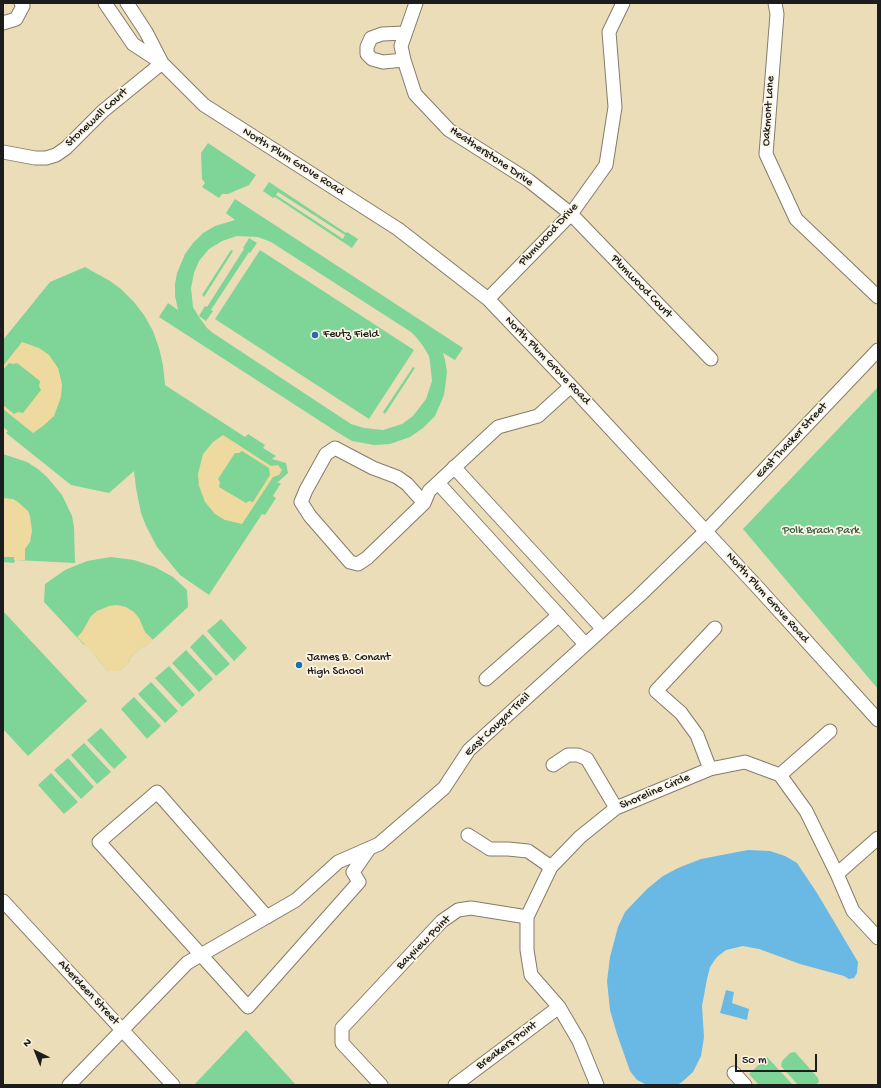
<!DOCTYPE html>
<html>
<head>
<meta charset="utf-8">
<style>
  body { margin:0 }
  #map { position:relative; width:881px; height:1088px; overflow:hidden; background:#ecddb9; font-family:"Gochi Hand",sans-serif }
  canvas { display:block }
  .frame { position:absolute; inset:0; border:4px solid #1c1c1c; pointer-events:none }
  .north { position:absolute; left:16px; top:1032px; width:40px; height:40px; -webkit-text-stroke:3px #fcf5e5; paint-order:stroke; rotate:317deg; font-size:11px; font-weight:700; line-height:16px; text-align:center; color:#1c1c1c }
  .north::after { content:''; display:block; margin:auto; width:14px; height:18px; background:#1c1c1c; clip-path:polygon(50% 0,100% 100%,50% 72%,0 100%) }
  .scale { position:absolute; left:735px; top:1054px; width:82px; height:18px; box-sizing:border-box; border:2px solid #1c1c1c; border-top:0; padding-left:5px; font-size:12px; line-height:14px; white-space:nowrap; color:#1c1c1c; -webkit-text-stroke:3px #fcf5e5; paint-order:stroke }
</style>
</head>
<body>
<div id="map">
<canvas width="881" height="1088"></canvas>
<div class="frame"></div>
<div class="north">N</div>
<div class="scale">50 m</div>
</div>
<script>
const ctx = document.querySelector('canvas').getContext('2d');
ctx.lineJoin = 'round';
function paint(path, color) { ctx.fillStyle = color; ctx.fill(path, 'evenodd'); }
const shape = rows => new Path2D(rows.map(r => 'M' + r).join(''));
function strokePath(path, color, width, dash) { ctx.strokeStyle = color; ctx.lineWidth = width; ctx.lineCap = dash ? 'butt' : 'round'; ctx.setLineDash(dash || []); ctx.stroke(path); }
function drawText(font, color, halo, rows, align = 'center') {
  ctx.font = font + ' "Gochi Hand",sans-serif'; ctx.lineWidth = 3.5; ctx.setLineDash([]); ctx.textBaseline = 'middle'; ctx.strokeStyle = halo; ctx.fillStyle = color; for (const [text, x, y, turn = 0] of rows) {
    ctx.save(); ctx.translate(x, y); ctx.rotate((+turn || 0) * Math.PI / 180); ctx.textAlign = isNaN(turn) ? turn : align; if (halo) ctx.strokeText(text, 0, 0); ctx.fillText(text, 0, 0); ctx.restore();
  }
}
const green = shape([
  [208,143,256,175,249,185,228,194,222,194,219,198,202,187,205,183,202,179,201,153],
  [269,182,346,233,347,232,358,239,352,248,275,197,273,198,263,191],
  [278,192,345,235,343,239,276,195],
  [235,199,463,348,455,360,443,353,445,360,447,372,444,395,435,416,423,428,410,437,390,444,374,445,352,441,337,432,159,317,168,303,178,310,175,296,175,284,177,273,185,254,193,243,203,233,215,226,235,220,226,213],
  [237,236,258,237,271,242,411,332,416,337,423,346,429,356,430,362,432,381,426,399,413,416,402,424,383,430,364,428,351,424,213,333,207,328,199,317,193,307,191,288,194,273,199,261,209,249,222,241],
  [249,238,257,243,250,253,249,252,211,310,213,311,206,321,199,316,205,306,207,307,244,249,243,248],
  [231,250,233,251,204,297,202,295],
  [260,250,414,350,369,419,215,319],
  [85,267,110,281,121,289,134,302,144,315,153,331,159,348,163,365,165,385,245,437,248,434,265,445,263,448,276,456,272,459,286,463,288,473,277,483,281,483,273,496,276,498,265,515,262,514,209,595,180,575,157,547,146,526,141,513,136,488,134,471,109,493,71,485,6,433,8,431,3,427,3,340,50,282],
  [413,367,415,368,385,414,383,412],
  [878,387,878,689,743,529],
  [3,454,27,462,38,469,47,477,62,495,72,516,74,527,75,563,15,560,14,563,3,562],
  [111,557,134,560,155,567,173,577,187,590,188,607,145,647,143,646,129,659,130,661,119,671,108,671,97,659,98,658,85,644,84,645,44,602,45,584,65,570,87,561],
  [3,611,87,701,28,756,3,729],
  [221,619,247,648,234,661,207,631],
  [203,634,230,664,216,676,190,647],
  [186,650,213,679,199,692,172,663],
  [169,666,195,695,182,707,155,678],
  [151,682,178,711,165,723,138,694],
  [134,697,161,726,147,739,121,709],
  [101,728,127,757,114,769,87,740],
  [84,743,111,772,97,784,71,755],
  [68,758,94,787,81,799,54,770],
  [51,773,78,802,64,814,38,785],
  [246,1030,296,1085,194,1085],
  [795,1052,818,1078,819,1082,815,1085,798,1085,781,1066,782,1061,790,1053],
  [767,1057,793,1085,759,1085,749,1074]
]);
const sand = shape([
  [22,342,39,348,49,355,58,368,62,384,61,397,54,416,43,426,33,433,3,409,3,405,14,414,18,412,23,413,41,390,39,386,40,381,17,363,13,364,9,363,3,370,3,366],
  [223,435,271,466,278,465,282,470,279,475,273,477,242,524,225,520,215,514,205,502,199,486,198,474,203,454,213,442],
  [242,451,269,468,270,475,253,502,249,501,246,503,219,487,220,482,218,479,235,453,239,453],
  [3,498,13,499,18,502,28,511,30,516,32,531,30,542,25,549,25,560,14,560,14,557,3,557],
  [117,605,126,607,134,612,139,618,145,632,153,640,145,647,143,646,129,659,130,661,119,671,108,671,97,659,98,658,77,637,82,632,91,616,97,611,109,606]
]);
const water = shape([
  [748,850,770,851,785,856,797,863,817,893,858,962,857,973,854,978,849,979,844,976,800,964,759,949,743,946,726,950,717,957,710,967,707,979,702,1006,704,1037,701,1056,693,1072,682,1082,677,1085,647,1085,637,1080,630,1071,617,1034,610,1010,607,981,610,957,618,927,625,912,647,889,663,876,678,868,701,859],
  [726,990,734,992,732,1003,749,1009,747,1020,720,1013]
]);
const minor = shape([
  [105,3,133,44,162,63,204,105,398,229,488,299,571,386,761,591,878,720],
  [127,3,146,32,161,61],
  [416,3,401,46,404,60,415,94,449,130,528,180,571,214,711,359],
  [775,3,777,14,766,154,796,219,878,297],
  [3,23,16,19,23,6,21,3],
  [404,60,383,62,372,59,367,54,367,47,371,38,382,34,405,33],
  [3,152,35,158,46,158,56,155,66,148,103,111,162,63],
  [488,299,571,214,606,165,615,107,609,32,623,3],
  [454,467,602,628],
  [438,483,585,644],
  [424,503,407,484,397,477,373,468,335,448,326,454,306,490,301,502,310,516,350,562,358,564,367,558,424,503,429,491,498,427,538,416,571,386],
  [486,679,559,615],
  [553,765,568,755,578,755,587,759,616,808],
  [710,769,697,735,681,713,656,691,715,628],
  [780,775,830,731],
  [468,835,490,849,508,849,528,851,551,867],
  [837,874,878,838],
  [3,901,173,1085],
  [267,917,157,792,99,842,248,1007,359,882,353,872,369,849],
  [734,1073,745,1085],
  [69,1085,187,963,296,900,338,862,379,844,444,788,469,750,639,596,706,531,878,350],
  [381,1085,342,1043,342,1028,442,921,458,910,471,908,527,917],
  [455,1085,559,1007],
  [597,1085,579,1041,559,1007,531,975,527,950,527,917,551,867,580,837,616,808,710,769,745,762,780,775,806,811,837,874,853,911,878,938]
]);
const markers = [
  [315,335,4,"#1f6fb2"],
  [299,665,4,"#1f6fb2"]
];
const streetNames = [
  ["Oakmont Lane",769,111,-86],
  ["Stonewall Court",97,118,-43],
  ["Heatherstone Drive",491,157,34],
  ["North Plum Grove Road",293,162,32],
  ["Plumwood Drive",549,235,-47],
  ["Plumwood Court",641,287,46],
  ["North Plum Grove Road",547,361,46],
  ["East Thacker Street",792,441,-47],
  ["North Plum Grove Road",767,598,48],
  ["East Cougar Trail",498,725,-44],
  ["Shoreline Circle",655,792,-23],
  ["Bayview Point",424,943,-45],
  ["Aberdeen Street",88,993,47],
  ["Breakers Point",507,1046,-37]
];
const poiNames = [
  ["Feutz Field",323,335],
  ["James B. Conant",307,658],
  ["High School",307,672]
];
const parkNames = [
  ["Polk Brach Park",821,531]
];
paint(green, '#7fd497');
paint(sand, '#eeda9e');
paint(water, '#6ab9e4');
strokePath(minor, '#847c6a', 15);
strokePath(minor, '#fff', 13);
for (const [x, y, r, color] of markers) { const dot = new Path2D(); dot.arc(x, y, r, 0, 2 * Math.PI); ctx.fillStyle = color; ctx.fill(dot); strokePath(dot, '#fcf5e5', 1.5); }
drawText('12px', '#1c1c1c', '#fcf5e5', streetNames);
drawText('12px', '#1c1c1c', '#fcf5e5', poiNames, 'left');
drawText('12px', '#3f5c47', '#fcf5e5', parkNames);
</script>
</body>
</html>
